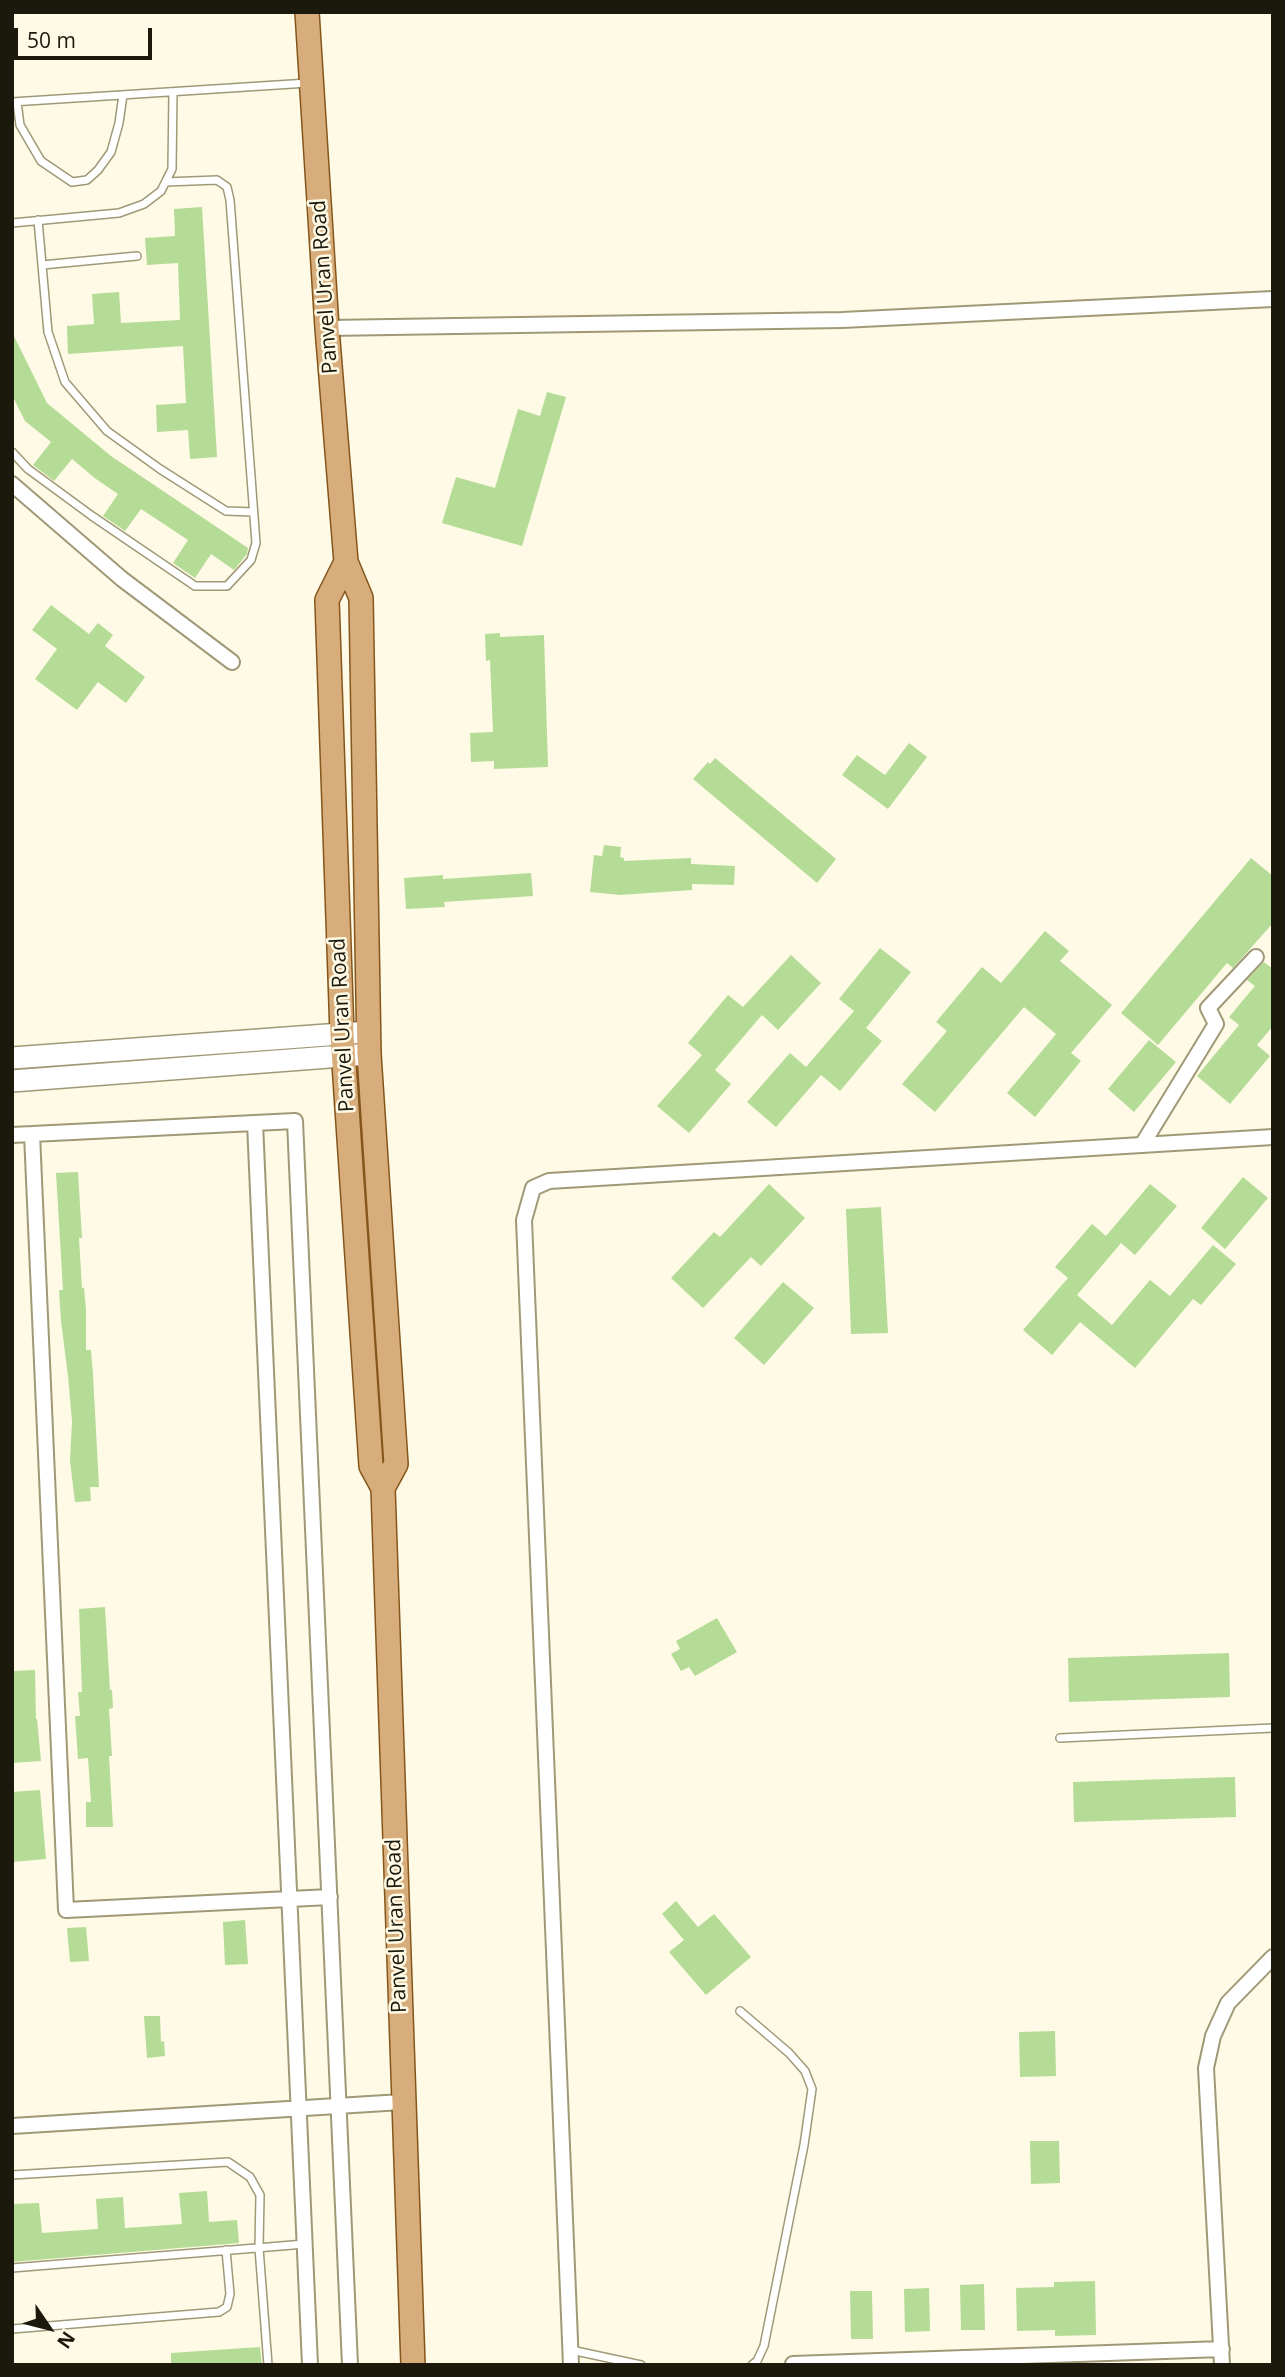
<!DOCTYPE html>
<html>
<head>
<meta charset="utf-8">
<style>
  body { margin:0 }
  #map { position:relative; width:1285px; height:2377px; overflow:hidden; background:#fefae5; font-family:"Open Sans",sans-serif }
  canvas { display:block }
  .frame { position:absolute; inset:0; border:14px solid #1b190b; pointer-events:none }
  .north { position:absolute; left:14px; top:2293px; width:70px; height:70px; -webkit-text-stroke:5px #fefae5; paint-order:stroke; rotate:125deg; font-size:19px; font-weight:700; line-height:28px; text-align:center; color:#1b190b }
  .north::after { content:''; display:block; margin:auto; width:24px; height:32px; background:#1b190b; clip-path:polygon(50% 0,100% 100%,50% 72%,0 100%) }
  .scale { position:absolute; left:14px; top:28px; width:138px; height:32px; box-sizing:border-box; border:4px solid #1b190b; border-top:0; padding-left:9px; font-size:21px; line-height:24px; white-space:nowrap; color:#1b190b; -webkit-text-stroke:5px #fefae5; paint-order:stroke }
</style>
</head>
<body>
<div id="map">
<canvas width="1285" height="2377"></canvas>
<div class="frame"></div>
<div class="north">N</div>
<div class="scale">50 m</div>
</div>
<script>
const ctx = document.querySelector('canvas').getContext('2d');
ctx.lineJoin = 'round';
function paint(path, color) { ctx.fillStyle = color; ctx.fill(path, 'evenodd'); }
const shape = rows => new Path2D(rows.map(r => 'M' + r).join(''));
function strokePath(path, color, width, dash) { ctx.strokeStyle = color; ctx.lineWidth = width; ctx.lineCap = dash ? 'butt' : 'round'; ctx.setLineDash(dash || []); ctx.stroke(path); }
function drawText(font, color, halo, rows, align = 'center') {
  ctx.font = font + ' "Open Sans",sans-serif'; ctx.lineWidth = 5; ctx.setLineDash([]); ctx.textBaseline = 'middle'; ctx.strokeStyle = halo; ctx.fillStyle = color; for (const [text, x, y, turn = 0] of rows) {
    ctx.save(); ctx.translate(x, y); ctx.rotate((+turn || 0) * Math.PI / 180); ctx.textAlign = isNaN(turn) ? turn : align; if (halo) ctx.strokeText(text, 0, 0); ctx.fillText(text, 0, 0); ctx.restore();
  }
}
const building = shape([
  [202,207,217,457,190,459,188,430,157,432,156,405,186,403,183,346,68,354,67,326,94,324,92,294,119,292,121,323,180,320,178,263,147,265,145,238,175,236,174,209],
  [12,332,47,403,111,456,248,548,247,554,234,570,211,554,195,578,173,563,188,540,141,509,125,531,103,516,118,494,96,479,72,459,54,481,33,465,51,442,25,421,12,395],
  [547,392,566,397,522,546,442,523,456,477,495,488,518,409,540,416],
  [51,605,89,634,98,623,113,635,105,646,145,677,126,703,98,682,77,710,35,679,57,649,32,630],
  [500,633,500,637,544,635,548,767,494,769,494,761,471,762,470,733,493,732,490,660,486,661,485,634],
  [909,743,927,757,888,809,842,775,857,755,885,775],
  [715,758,836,859,817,883,693,779,708,762,710,764],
  [604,845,621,847,620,857,624,858,624,861,691,858,691,864,735,866,734,885,692,884,692,890,620,895,590,892,594,855,602,856],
  [1251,858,1273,876,1273,923,1233,968,1227,963,1158,1045,1121,1013],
  [531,873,533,896,444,902,445,907,406,909,404,878,443,875,443,879],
  [1045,931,1069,951,1060,961,1112,1005,1071,1053,1081,1061,1035,1117,1007,1093,1056,1034,1024,1007,935,1112,902,1084,947,1031,936,1022,982,967,1001,983],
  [880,948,911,972,866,1028,882,1041,840,1091,821,1075,776,1127,747,1102,790,1053,806,1067,854,1011,839,999],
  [791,955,821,983,778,1030,762,1015,715,1070,731,1084,689,1133,657,1106,702,1055,688,1043,728,995,743,1007],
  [1264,962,1273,969,1273,1026,1257,1045,1270,1056,1230,1104,1197,1076,1239,1025,1229,1017,1255,986,1247,980],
  [1149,1040,1176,1062,1134,1112,1108,1089],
  [78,1172,82,1238,79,1238,82,1288,84,1288,86,1309,86,1350,91,1350,93,1374,99,1487,90,1487,91,1501,75,1502,70,1461,72,1421,68,1376,61,1321,59,1290,63,1290,56,1173],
  [1243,1177,1268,1198,1225,1249,1201,1228],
  [769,1184,805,1218,761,1266,751,1257,703,1308,671,1278,714,1232,720,1237],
  [1150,1184,1177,1206,1135,1255,1121,1243,1077,1295,1112,1325,1150,1280,1170,1296,1213,1245,1236,1264,1201,1305,1193,1299,1135,1368,1080,1322,1052,1355,1023,1330,1068,1278,1055,1267,1092,1224,1106,1236],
  [881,1207,888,1333,851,1334,846,1209],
  [783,1282,814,1308,764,1365,734,1338],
  [105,1607,110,1690,112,1690,113,1708,109,1709,112,1756,109,1756,113,1827,86,1827,86,1802,91,1802,88,1758,78,1759,75,1716,80,1716,78,1692,82,1692,79,1609],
  [717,1618,737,1652,695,1676,689,1667,681,1671,671,1654,680,1649,676,1641],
  [1229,1653,1230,1697,1069,1702,1068,1658],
  [35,1670,36,1719,37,1719,41,1761,12,1763,12,1671],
  [1235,1777,1236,1817,1074,1822,1073,1782],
  [40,1790,46,1859,12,1862,12,1792],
  [676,1901,698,1927,714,1914,751,1957,706,1995,669,1952,684,1940,662,1914],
  [245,1920,248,1964,225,1965,223,1922],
  [86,1927,89,1961,70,1962,67,1928],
  [144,2016,160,2016,161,2042,164,2041,165,2056,147,2058],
  [1055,2031,1056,2076,1020,2077,1019,2032],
  [1030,2141,1059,2141,1060,2183,1031,2184],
  [207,2191,209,2222,237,2220,239,2243,12,2262,12,2235,14,2235,13,2204,39,2203,42,2233,98,2229,96,2199,123,2197,125,2228,182,2224,179,2193],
  [1095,2281,1096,2335,1055,2336,1055,2330,1017,2331,1016,2288,1054,2287,1054,2282],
  [984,2284,985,2330,961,2330,960,2285],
  [929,2288,930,2331,905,2332,904,2289],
  [850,2291,872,2291,873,2339,851,2339],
  [260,2347,262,2365,171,2365,171,2353]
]);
const service = shape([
  [12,102,308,83],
  [17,102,20,125,41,161,72,182,87,180,98,170,111,152,119,123,123,95],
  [38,220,48,332,65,382,107,431,160,469,226,511,253,512],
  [12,223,119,213,144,204,161,191,172,169,173,92],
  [42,265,137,256],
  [12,452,28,469,92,516,195,586,227,586,251,560,256,543,230,200,227,187,217,180,166,182],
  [1060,1738,1273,1728],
  [740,2011,789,2053,805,2071,812,2089,804,2145,764,2346,757,2361,752,2365],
  [12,2175,228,2162,250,2177,260,2195,259,2248,268,2365],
  [12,2268,305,2244],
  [12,2329,219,2312,227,2307,230,2294,226,2250],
  [571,2350,641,2365]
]);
const minor = shape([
  [327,328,842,320,1273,299],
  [12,484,122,579,232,662],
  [255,1123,310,2365],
  [32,1134,66,1910,330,1897],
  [12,1135,295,1121,350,2365],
  [1142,1145,1216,1024,1208,1008,1256,957],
  [12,2126,402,2102],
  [793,2364,1222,2349],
  [571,2365,524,1220,533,1188,549,1181,1273,1137],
  [1222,2365,1206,2068,1213,2036,1228,2003,1273,1957]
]);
const secondary = shape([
  [12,1058,368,1032],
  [12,1081,369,1054]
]);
const primary = shape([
  [307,12,327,328,346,562,361,598,369,1054,396,1464,383,1488],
  [346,562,327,600,342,1034,371,1466,383,1488,413,2365]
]);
const streetNames = [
  ["Panvel Uran Road",325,287,-94],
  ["Panvel Uran Road",343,1025,-93],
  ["Panvel Uran Road",397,1926,-92]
];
paint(building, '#b5dc96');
strokePath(service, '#a09977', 10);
strokePath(minor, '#a09977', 18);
strokePath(secondary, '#a09977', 24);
strokePath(primary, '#85561b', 26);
strokePath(service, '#fff', 7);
strokePath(minor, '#fff', 14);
strokePath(secondary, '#fff', 21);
strokePath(primary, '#d8ad7c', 23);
drawText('21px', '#1b190b', '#fefae5', streetNames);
</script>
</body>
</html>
